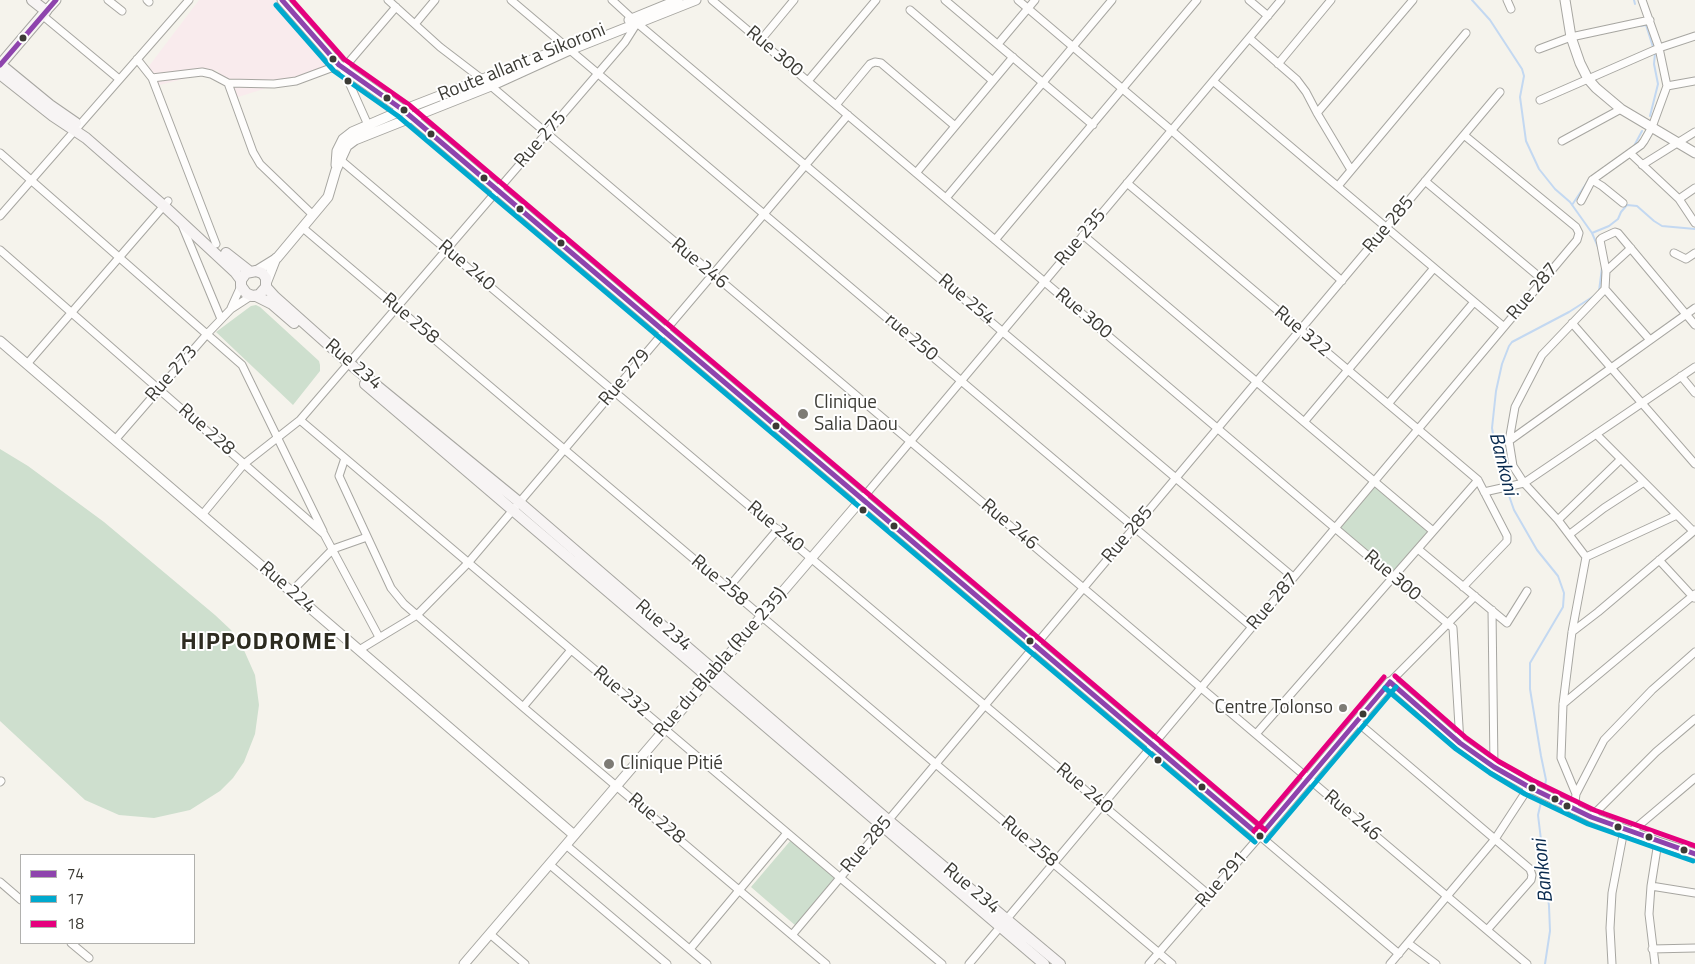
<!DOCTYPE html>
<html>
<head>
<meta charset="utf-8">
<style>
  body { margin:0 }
  #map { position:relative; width:1695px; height:964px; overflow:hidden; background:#f5f3ec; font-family:"Titillium Web",sans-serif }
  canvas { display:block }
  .legend { position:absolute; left:20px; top:854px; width:175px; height:90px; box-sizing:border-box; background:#fff; border:1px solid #b1b1ae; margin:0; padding:6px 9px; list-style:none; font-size:15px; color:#3c3b35 }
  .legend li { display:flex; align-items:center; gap:10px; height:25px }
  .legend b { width:25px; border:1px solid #b1b1ae }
</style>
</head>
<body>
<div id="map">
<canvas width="1695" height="964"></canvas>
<ul class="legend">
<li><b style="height:6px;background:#8e44ad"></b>74</li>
<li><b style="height:6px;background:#00a9ce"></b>17</li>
<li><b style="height:6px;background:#e5007d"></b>18</li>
</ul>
</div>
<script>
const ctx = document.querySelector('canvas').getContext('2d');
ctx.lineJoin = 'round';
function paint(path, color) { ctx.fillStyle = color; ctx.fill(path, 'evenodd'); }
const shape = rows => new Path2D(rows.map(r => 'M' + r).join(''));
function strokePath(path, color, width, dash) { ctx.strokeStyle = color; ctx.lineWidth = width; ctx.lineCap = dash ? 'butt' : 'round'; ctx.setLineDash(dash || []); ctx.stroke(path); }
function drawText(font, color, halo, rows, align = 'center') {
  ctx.font = font + ' "Titillium Web",sans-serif'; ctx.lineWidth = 4; ctx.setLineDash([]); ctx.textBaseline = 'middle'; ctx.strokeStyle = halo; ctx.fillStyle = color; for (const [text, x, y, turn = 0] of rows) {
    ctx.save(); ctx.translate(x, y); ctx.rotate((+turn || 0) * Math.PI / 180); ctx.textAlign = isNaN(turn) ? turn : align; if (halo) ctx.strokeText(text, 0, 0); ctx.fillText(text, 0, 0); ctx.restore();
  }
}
const commercial = shape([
  [199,0,275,0,330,68,235,98,217,70,160,85,146,70]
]);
const green = shape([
  [256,305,260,307,319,361,320,365,320,371,293,405,216,332,251,306],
  [0,449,28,466,104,522,215,615,231,630,243,648,255,675,259,705,255,734,244,762,233,778,220,791,190,810,154,818,119,815,85,800,0,721],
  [1374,481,1433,531,1393,577,1335,528],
  [791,840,836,879,796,926,751,887]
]);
const stream = shape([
  [1472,0,1490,20,1522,69,1524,76,1520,97,1526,141,1539,169,1555,189,1570,202,1592,233,1598,247],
  [1634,0,1635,4],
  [1641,26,1646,25,1653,47],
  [1650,116,1658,84,1654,64,1655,53],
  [1634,146,1642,131],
  [1572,205,1590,178],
  [1592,233,1609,226,1618,219,1621,212,1627,205,1637,206,1654,221,1662,226,1695,229],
  [1599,291,1602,268],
  [1506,486,1496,453,1492,428,1496,391,1502,364,1509,346,1512,342,1569,312,1594,296],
  [1507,490,1514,510,1537,550,1558,576,1564,593,1563,607,1530,663,1530,689,1541,756,1546,780,1544,791],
  [1542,798,1538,815,1549,906,1550,931,1545,964]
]);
const minor = shape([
  [108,0,122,11],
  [147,0,149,2],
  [388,0,440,47,491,86,1527,964],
  [511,0,1252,627],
  [612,0,637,23,1293,577],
  [712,0,1453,628,1460,743],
  [945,0,1093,125],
  [1018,0,1171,130,1342,281],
  [1249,0,1268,16],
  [1507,0,1511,9],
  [910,10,993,81],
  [42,15,119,79],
  [415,24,435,0],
  [1249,38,1297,80,1306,92,1317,113,1351,170],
  [760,41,794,0],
  [998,44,1035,0],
  [1539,49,1571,37,1650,20],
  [137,59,152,78,216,244],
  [1278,64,1331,0],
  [152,78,202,72,211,74,228,83,274,84,296,81,339,65],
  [808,81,876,0],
  [1213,81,1504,327],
  [228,83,253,152,260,164,313,215],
  [1667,86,1695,81],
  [1540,100,1659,48,1695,36],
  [836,105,870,64,875,62,881,63,955,126],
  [1317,113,1413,0],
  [368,125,343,69,396,7],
  [1562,141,1621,109],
  [0,153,242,365,323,531],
  [1630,153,1679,199,1695,223],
  [337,157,1209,895],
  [1642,165,1695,132],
  [916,173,1013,57],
  [1592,180,1602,186,1623,203],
  [1425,181,1543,280],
  [1127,183,1478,480,1507,536,1507,541,1463,587],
  [1338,186,1466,33],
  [946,198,1112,0],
  [1679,199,1695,188],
  [1581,201,1592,180,1641,145,1644,141,1652,127,1667,86,1659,48,1642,0],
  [0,216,189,0],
  [182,225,221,319],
  [303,228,1172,964],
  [1083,235,1433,531],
  [995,240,1197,0],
  [0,250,324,534,379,637],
  [1674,253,1686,259,1695,253],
  [1606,271,1631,248],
  [1605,289,1650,340],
  [231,308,241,286],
  [1572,323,1695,464],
  [27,364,168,201],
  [1681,376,1695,393],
  [1388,404,1474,302],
  [300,420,942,964],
  [1304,422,1434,268],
  [1596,434,1693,531],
  [115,440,207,334,231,309,251,296],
  [1509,441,1695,308],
  [345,458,339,476,391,588,404,604,523,707,826,964],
  [1484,492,1524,483,1695,367],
  [862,499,1281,0],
  [202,515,244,464,300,420,625,42,637,23],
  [1558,520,1621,459],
  [1570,534,1604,508,1644,482],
  [1418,549,1507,623,1527,591],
  [1586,557,1677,515],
  [1659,560,1694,598],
  [728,588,778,529],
  [291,592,333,549,367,537],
  [1492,610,1494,767],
  [1572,632,1598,612,1695,530],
  [359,650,417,615,468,563,848,115],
  [1390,682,1475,596],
  [1563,704,1695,594],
  [523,707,571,650],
  [1356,721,1530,869,1532,875,1531,880,1487,930],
  [1256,734,1478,480],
  [0,782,1,781],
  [1576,794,1561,758,1563,704,1572,632,1586,557,1558,520,1524,483,1513,466,1509,441,1515,407,1542,355,1605,289,1606,271,1600,240,1602,238,1615,232,1618,233,1695,325],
  [1574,810,1576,794,1604,740,1652,690,1695,652],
  [1591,817,1656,752,1695,719],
  [1631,832,1695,778],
  [566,845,707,964],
  [549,864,667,964],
  [0,882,21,900],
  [1651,886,1695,893],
  [490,934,525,964],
  [792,935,1500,92],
  [71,943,89,958],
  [1408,943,1436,964],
  [690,949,787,833],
  [1652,949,1695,948],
  [969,964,1577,240,1579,233,1576,227,1464,135],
  [1149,964,1260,836,1399,954],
  [1390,964,1495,839,1529,787],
  [1612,964,1610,928,1612,893,1624,830],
  [1655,964,1649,914,1651,886,1658,842]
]);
const tertiary = shape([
  [282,0,339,65,403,110,1260,836,1390,682,1460,743,1494,767,1529,787,1591,817,1658,842,1695,854],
  [1565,0,1571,37,1580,63,1588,79,1596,88,1621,109,1695,153],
  [46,11,56,0],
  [629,20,678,0],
  [336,165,337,151,343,139,352,132,403,110,557,50],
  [256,271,277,258,328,197,336,170,347,146,355,140,491,86,570,50,696,0],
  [267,281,276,258],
  [0,341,574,835],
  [464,964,862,499]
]);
const secondary = shape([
  [0,64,50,105,76,123],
  [0,65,46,11,32,0],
  [0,74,53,116,86,138,164,206,235,272,241,280,241,286,246,293,252,296,259,295,266,287,266,278,262,273,256,271,246,273,241,280],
  [226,253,249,271],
  [266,287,275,297,349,363,519,502,888,820,1060,964],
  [256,296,272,304,294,323],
  [365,384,1044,964]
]);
const bus1 = shape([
  [282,0,339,65,403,110,1260,836],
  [0,65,56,0],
  [1390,682,1460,743,1494,767,1529,787,1591,817,1695,854],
  [1260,836,1390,682]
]);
const bus2 = shape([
  [276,5,334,71,398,116,1255,842],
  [1385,688,1456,749,1490,773,1525,794,1588,824,1693,861],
  [1266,841,1396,687]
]);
const bus3 = shape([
  [292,0,344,59,408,104,1265,830],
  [1395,676,1465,737,1498,761,1532,780,1594,810,1695,846],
  [1254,831,1384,677]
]);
const markers = [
  [23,38,4.5,"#3c3b35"],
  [333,59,4.5,"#3c3b35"],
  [348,81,4.5,"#3c3b35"],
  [387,98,4.5,"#3c3b35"],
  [404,110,4.5,"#3c3b35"],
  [431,134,4.5,"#3c3b35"],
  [484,178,4.5,"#3c3b35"],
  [520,209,4.5,"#3c3b35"],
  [561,243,4.5,"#3c3b35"],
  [803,414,6,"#7d7b75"],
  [776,426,4.5,"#3c3b35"],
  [863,510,4.5,"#3c3b35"],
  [894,526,4.5,"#3c3b35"],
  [1030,641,4.5,"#3c3b35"],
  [1343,708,5,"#7d7b75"],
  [1363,714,4.5,"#3c3b35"],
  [1158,760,4.5,"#3c3b35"],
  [609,764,6,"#7d7b75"],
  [1202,787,4.5,"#3c3b35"],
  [1532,788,4.5,"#3c3b35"],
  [1555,799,4.5,"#3c3b35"],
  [1567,806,4.5,"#3c3b35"],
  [1618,827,4.5,"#3c3b35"],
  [1260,836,4.5,"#3c3b35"],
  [1649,837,4.5,"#3c3b35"],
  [1684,850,4.5,"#3c3b35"]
];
const streetNames = [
  ["Rue 300",774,52,40],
  ["Route allant a Sikoroni",522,63,-22],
  ["Rue 275",541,140,-49],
  ["Rue 285",1389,225,-50],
  ["Rue 235",1081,238,-50],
  ["Rue 246",699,264,40],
  ["Rue 240",466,266,40],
  ["Rue 287",1533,292,-50],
  ["Rue 254",966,300,40],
  ["Rue 300",1083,314,40],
  ["Rue 258",410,319,40],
  ["Rue 322",1302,332,40],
  ["rue 250",911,338,40],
  ["Rue 234",353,365,40],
  ["Rue 273",172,374,-49],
  ["Rue 279",625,378,-50],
  ["Rue 228",206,430,41],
  ["Rue 246",1009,525,40],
  ["Rue 240",775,527,40],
  ["Rue 285",1128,535,-50],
  ["Rue 300",1392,576,40],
  ["Rue 258",719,581,40],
  ["Rue 224",287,588,41],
  ["Rue 287",1273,602,-50],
  ["Rue 234",663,626,41],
  ["Rue du Blabla (Rue 235)",721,663,-49],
  ["Rue 232",621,692,40],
  ["Rue 240",1084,789,40],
  ["Rue 246",1352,816,40],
  ["Rue 228",656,819,40],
  ["Rue 258",1029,842,40],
  ["Rue 285",867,845,-50],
  ["Rue 291",1222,880,-49],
  ["Rue 234",971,889,40]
];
const poiNames = [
  ["Clinique",814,403],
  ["Salia Daou",814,425],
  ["Centre Tolonso",1333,708,"right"],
  ["Clinique Pitié",620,764]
];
const waterNames = [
  ["Bankoni",1502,464,76],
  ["Bankoni",1544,871,-96]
];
const districtNames = [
  ["HIPPODROME I",266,643]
];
paint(commercial, '#f9ebed');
paint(green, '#cedfce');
strokePath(stream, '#c3d8f1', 2);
strokePath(minor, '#a7a6a1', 9);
strokePath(tertiary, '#a7a6a1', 11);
strokePath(secondary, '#a7a6a1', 12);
strokePath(minor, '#fefdfc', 7);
strokePath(tertiary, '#fefdfc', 9);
strokePath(secondary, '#f7f4f4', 10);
strokePath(bus1, '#8e44ad', 5);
strokePath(bus2, '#00a9ce', 5);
strokePath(bus3, '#e5007d', 5);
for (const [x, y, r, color] of markers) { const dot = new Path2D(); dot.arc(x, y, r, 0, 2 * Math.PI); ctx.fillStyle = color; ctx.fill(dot); strokePath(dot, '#fff', 2); }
drawText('19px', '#3c3b35', '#fff', streetNames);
drawText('19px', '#3c3b35', '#fff', poiNames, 'left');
drawText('italic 20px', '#08294d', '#fff', waterNames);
ctx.letterSpacing = '1px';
drawText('bold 24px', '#2d2b20', '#fff', districtNames);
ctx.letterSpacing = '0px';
</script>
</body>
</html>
